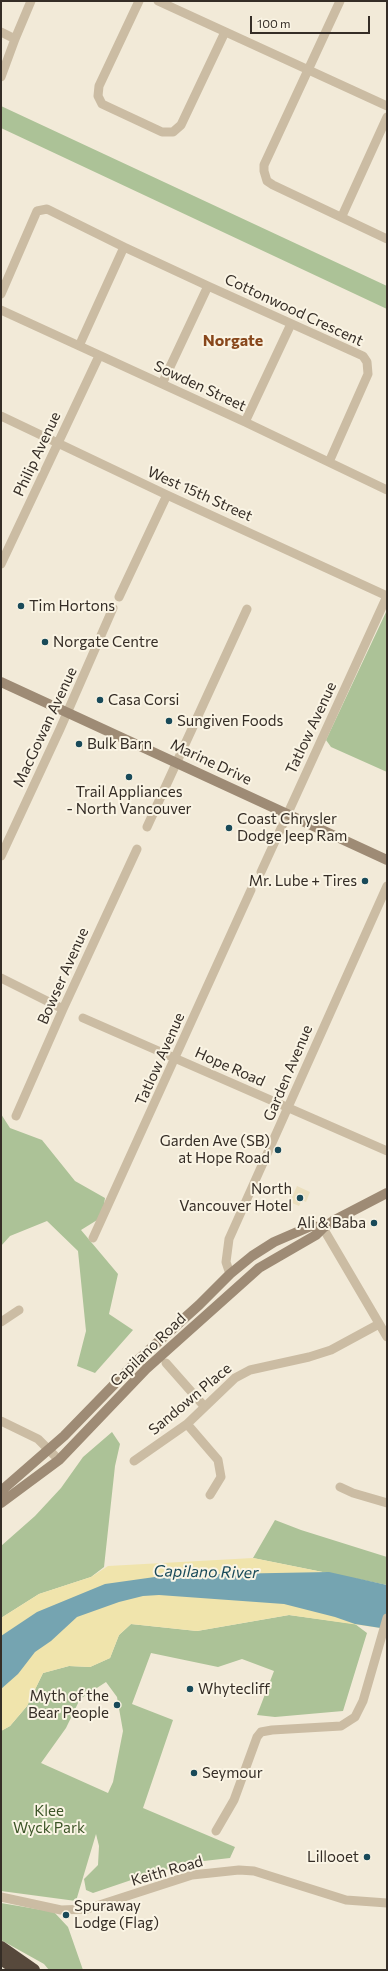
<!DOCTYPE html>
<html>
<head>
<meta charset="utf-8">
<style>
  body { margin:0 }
  #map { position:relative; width:388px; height:1971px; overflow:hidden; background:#f2ead8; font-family:Commissioner,sans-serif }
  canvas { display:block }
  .frame { position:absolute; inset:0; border:2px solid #352d26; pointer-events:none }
  .scale { position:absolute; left:250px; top:16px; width:120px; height:18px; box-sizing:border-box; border:2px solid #352d26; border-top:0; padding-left:5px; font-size:12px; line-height:14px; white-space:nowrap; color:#352d26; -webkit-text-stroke:3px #faf4e4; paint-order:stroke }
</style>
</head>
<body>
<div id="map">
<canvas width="388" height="1971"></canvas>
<div class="frame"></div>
<div class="scale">100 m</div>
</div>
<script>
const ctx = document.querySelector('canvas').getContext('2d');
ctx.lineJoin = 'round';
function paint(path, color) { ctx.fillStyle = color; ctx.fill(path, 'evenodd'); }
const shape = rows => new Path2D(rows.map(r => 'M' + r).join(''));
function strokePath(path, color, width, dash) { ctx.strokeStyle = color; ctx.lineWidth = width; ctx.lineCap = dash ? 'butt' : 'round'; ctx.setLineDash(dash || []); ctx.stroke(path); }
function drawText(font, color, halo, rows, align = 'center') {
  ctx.font = font + ' Commissioner,sans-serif'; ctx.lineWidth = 4; ctx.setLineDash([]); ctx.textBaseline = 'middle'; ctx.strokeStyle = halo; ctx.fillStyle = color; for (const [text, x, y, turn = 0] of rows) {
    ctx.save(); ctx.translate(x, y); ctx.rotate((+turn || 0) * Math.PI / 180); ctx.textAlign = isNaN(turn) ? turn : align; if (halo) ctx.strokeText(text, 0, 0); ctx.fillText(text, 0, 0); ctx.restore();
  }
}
const green = shape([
  [1,106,387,286,387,309,1,128],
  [387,610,387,772,331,747,326,740],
  [1,1114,10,1128,42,1140,75,1181,105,1198,102,1217,81,1230,118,1274,109,1314,133,1330,95,1373,77,1366,86,1331,78,1251,47,1221,10,1236,1,1246],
  [112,1432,120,1444,115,1466,104,1567,91,1577,39,1594,1,1618,1,1546,35,1516,61,1488,83,1457],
  [275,1520,301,1530,387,1557,387,1585,253,1558],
  [289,1615,355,1624,367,1633,343,1711,275,1717,257,1715,274,1671,242,1659,218,1667,151,1653,132,1704,173,1720,143,1808,235,1847,230,1858,195,1862,146,1875,93,1893,86,1890,84,1879,98,1865,99,1846,96,1834,76,1901,1,1891,1,1731,10,1726,27,1706,43,1673,69,1666,90,1667,110,1658,119,1635,131,1624,197,1631],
  [106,1682,117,1697,123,1731,113,1782,108,1793,41,1763,66,1728,80,1699],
  [1,1903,54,1912,68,1927,83,1970,49,1970,44,1964,1,1940]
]);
const sand = shape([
  [253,1558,387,1585,387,1629,289,1615,197,1631,131,1624,119,1635,110,1658,90,1667,69,1666,43,1673,27,1706,10,1726,1,1731,1,1618,39,1594,91,1577,108,1566]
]);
const plaza = shape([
  [297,1186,310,1192,306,1202,302,1200,299,1206,290,1202]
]);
const water = shape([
  [329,1572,387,1585,387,1629,355,1624,335,1617,284,1604,159,1595,143,1596,119,1602,77,1617,51,1641,35,1652,18,1674,1,1689,1,1636,37,1612,105,1584,169,1575]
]);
const street = shape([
  [139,1,99,86,98,96,102,104,162,132,173,132,181,125,225,32],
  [158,1,387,106],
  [340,1,264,165,264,171,267,181,273,185,387,239],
  [1,32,15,39],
  [1,77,15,39,31,1],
  [342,216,387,117],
  [124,247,208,286],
  [1,294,37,211,47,209,124,247,79,346],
  [1,310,245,422,387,490],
  [162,384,208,286,363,356,367,362,368,374,329,462],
  [1,416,167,495,387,596],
  [245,422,291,324],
  [1,564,99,356],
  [119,597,167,495],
  [147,827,247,609],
  [1,856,60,729,113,608],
  [261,872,387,596],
  [1,978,63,1009],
  [83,1018,387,1151],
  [16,1116,63,1009,137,849],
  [323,1228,387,1337],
  [93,1238,251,890],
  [230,1274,226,1262,229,1239,387,886],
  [1,1322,19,1310],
  [166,1363,204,1406],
  [1,1421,38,1439,59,1460],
  [187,1424,218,1460,221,1477,210,1495],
  [134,1461,187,1424,235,1378,250,1370,309,1357,331,1350,379,1324],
  [340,1487,353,1493,387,1503],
  [216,1831,234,1800,257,1737,261,1732,272,1730,341,1726,355,1717,363,1701,387,1618],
  [1,1897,61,1910,87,1909,192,1875,239,1870,254,1871,346,1900,387,1903]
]);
const secondary = shape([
  [1,682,387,860],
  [1,1491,64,1436,138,1360,199,1305,230,1274,252,1256,274,1242,311,1226,323,1228],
  [1,1503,59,1460,146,1369,259,1268,316,1235,323,1228,333,1221,387,1193]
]);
const highway = shape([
  [1,1947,34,1970],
  [1,1959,17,1970]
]);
const markers = [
  [21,606,4,"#194a59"],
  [45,642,4,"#194a59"],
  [100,700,4,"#194a59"],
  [169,721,4,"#194a59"],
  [79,744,4,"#194a59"],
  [129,777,4,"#194a59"],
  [229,828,4,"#194a59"],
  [365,881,4,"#194a59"],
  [278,1150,4,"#194a59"],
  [300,1198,4,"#194a59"],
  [374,1223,4,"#194a59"],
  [190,1689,4,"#194a59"],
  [117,1705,4,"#194a59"],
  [194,1773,4,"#194a59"],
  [367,1857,4,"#194a59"],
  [66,1915,4,"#194a59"]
];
const streetNames = [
  ["Cottonwood Crescent",294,310,25],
  ["Sowden Street",200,386,25],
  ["Philip Avenue",37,454,-65],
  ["West 15th Street",200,494,24],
  ["MacGowan Avenue",45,727,-65],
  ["Tatlow Avenue",311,728,-65],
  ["Marine Drive",211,762,25],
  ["Bowser Avenue",63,976,-66],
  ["Tatlow Avenue",160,1059,-66],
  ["Hope Road",230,1067,24],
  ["Garden Avenue",288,1073,-67],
  ["Capilano Road",148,1350,-44],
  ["Sandown Place",190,1399,-40],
  ["Keith Road",167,1871,-16]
];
const poiNames = [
  ["Tim Hortons",29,606],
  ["Norgate Centre",53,642],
  ["Casa Corsi",108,700],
  ["Sungiven Foods",177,721],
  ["Bulk Barn",87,744],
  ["Trail Appliances",129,792,"center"],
  ["- North Vancouver",129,809,"center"],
  ["Coast Chrysler",237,819],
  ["Dodge Jeep Ram",237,836],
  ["Mr. Lube + Tires",357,881,"right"],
  ["Garden Ave (SB)",270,1141,"right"],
  ["at Hope Road",270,1158,"right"],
  ["North",292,1189,"right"],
  ["Vancouver Hotel",292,1206,"right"],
  ["Ali & Baba",366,1223,"right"],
  ["Whytecliff",198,1689],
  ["Myth of the",109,1696,"right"],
  ["Bear People",109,1713,"right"],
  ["Seymour",202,1773],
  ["Lillooet",359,1857,"right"],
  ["Spuraway",74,1906],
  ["Lodge (Flag)",74,1923]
];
const parkNames = [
  ["Klee",49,1811],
  ["Wyck Park",49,1828]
];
const neighbourhoodNames = [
  ["Norgate",233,341]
];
const waterNames = [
  ["Capilano River",206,1572,1]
];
paint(green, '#acc297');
paint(sand, '#f0e4ac');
paint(plaza, '#ebdfbe');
paint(water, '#75a4b1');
strokePath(street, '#cbbca3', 9);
strokePath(secondary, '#9e8b75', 10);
strokePath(highway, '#57493c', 12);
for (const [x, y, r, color] of markers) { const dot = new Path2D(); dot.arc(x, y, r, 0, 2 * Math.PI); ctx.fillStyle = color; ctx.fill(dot); strokePath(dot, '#faf4e4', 1.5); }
drawText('15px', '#352d26', '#faf4e4', streetNames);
drawText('15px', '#352d26', '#faf4e4', poiNames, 'left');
drawText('15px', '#3d5528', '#faf4e4', parkNames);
drawText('bold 16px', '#88471b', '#faf4e4', neighbourhoodNames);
drawText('italic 16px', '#194a59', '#faf4e4', waterNames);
</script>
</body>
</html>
